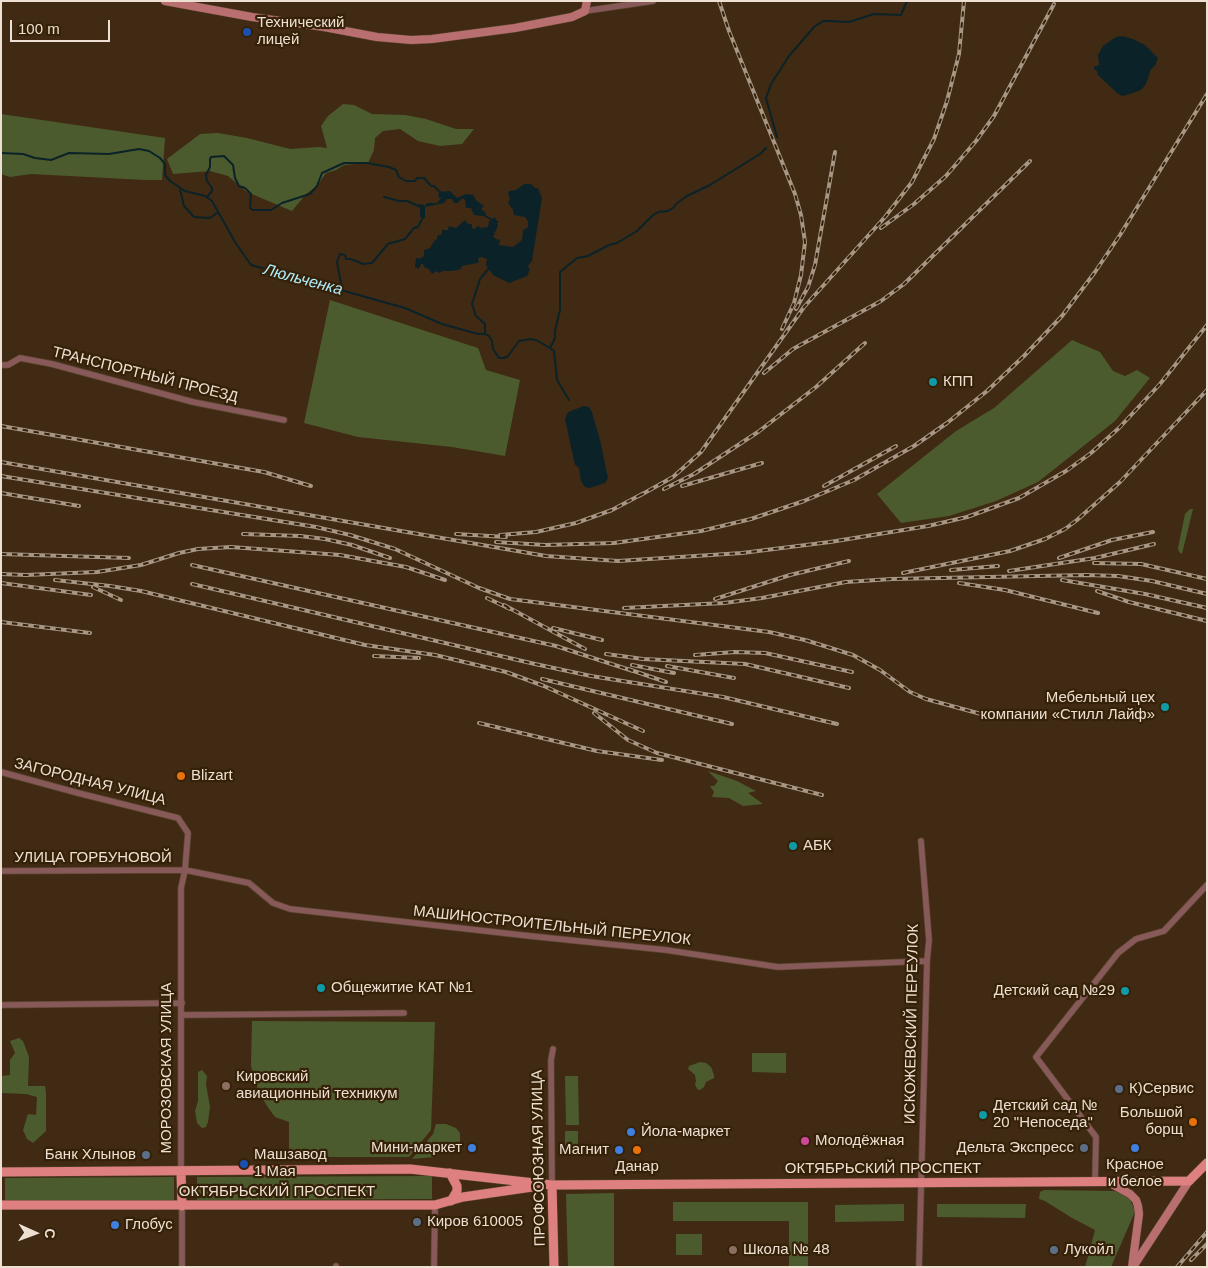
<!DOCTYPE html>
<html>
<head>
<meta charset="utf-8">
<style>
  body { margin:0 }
  #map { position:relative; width:1208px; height:1268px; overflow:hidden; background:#402a13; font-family:Arial,sans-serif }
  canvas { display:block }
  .frame { position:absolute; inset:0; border:2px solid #eddfd1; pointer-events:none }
  .north { position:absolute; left:10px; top:1208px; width:50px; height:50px; -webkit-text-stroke:4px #352008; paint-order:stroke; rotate:92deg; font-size:14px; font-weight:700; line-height:20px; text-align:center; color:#eddfd1 }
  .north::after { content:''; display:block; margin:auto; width:18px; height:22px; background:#eddfd1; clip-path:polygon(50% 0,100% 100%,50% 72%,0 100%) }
  .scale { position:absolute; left:10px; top:20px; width:100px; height:22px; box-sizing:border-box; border:2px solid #eddfd1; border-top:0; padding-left:6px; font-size:15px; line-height:18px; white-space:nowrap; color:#eddfd1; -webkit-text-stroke:4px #352008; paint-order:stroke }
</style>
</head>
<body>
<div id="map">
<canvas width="1208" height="1268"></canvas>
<div class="frame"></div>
<div class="north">С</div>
<div class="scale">100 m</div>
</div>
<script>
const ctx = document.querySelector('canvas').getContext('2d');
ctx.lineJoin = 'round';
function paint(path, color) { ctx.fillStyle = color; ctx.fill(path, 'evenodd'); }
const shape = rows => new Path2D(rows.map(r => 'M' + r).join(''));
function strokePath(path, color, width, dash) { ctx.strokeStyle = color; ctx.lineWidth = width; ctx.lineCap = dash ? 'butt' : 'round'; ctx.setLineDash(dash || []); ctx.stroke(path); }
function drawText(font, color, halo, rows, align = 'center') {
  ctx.font = font + ' Arial,sans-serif'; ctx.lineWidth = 4.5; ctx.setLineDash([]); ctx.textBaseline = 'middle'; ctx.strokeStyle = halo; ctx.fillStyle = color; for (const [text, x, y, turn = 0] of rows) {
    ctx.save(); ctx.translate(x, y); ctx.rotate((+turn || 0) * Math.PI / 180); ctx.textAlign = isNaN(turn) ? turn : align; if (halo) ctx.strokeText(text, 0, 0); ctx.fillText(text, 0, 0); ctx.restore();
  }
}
const green = shape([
  [343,104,354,105,372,114,405,115,426,119,456,129,474,129,462,144,440,146,418,141,400,129,383,131,375,138,374,150,368,163,344,165,336,170,326,173,317,186,306,194,292,211,247,192,228,176,210,171,173,174,167,159,200,134,218,133,247,138,290,149,319,147,327,148,321,126,328,116],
  [1,114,165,138,162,180,145,180,31,174,10,177,1,174],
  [330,300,478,348,486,370,520,380,505,456,452,447,358,437,304,423],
  [1072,340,1100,352,1113,371,1125,376,1137,370,1150,378,1115,421,1038,482,996,501,949,516,901,523,877,494,956,431,994,408],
  [1190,509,1193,509,1182,554,1179,552,1178,548,1185,514],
  [708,771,737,781,754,790,756,791,748,793,763,804,743,806,729,798,712,797,714,792,710,786,714,786,718,781],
  [252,1021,435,1022,431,1130,409,1157,289,1157,289,1122,275,1117,267,1106,260,1094,254,1079,251,1065],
  [19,1038,23,1041,29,1057,28,1086,45,1086,46,1092,46,1131,33,1143,27,1139,23,1130,28,1114,36,1115,37,1097,26,1094,1,1093,1,1076,10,1075,10,1060,15,1053,10,1041],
  [752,1053,786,1053,786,1073,752,1072],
  [700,1062,706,1063,711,1067,714,1075,714,1078,706,1082,704,1087,700,1090,697,1089,695,1084,696,1081,695,1075,688,1069,689,1066],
  [202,1070,207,1076,206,1084,210,1107,208,1122,206,1127,202,1128,197,1123,195,1111,198,1101,198,1072],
  [565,1076,578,1076,579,1125,566,1125],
  [436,1124,446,1124,456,1128,460,1133,460,1142,436,1143,435,1157,412,1159,433,1134],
  [565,1131,578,1131,578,1156,565,1156],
  [432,1176,432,1199,197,1200,197,1177],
  [174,1177,174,1200,5,1201,5,1178],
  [1044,1190,1114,1191,1128,1196,1134,1208,1134,1214,1111,1267,1085,1267,1095,1230,1072,1218,1045,1201,1039,1199,1040,1192],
  [614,1193,614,1267,568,1267,566,1194],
  [673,1202,808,1202,808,1267,789,1267,789,1221,673,1221],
  [904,1204,904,1221,835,1222,835,1205],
  [937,1204,1026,1204,1025,1218,937,1217],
  [676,1234,702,1234,702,1255,676,1255]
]);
const water = shape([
  [1122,36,1133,39,1145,45,1158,58,1155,66,1151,69,1146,84,1141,90,1127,95,1122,96,1117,93,1098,75,1097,71,1094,69,1094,67,1099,65,1098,55,1103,46,1116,37],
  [524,184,531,184,535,188,538,188,542,198,532,261,528,266,530,270,527,276,509,283,493,275,486,265,487,259,481,257,478,258,479,262,477,263,462,266,461,269,453,271,443,271,439,273,437,271,432,274,429,269,424,267,423,264,421,264,419,269,415,267,416,258,418,258,419,259,424,256,424,250,430,248,434,241,437,239,437,236,442,234,442,230,448,230,449,226,456,228,465,220,468,224,472,224,472,228,474,229,478,226,481,228,488,227,489,221,495,217,496,220,499,222,497,223,498,225,496,231,494,232,495,234,493,236,496,239,500,240,499,245,513,247,522,240,523,230,528,227,528,222,525,217,514,215,513,210,508,203,510,199,508,194,509,191,516,190],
  [450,191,457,198,466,194,473,195,477,201,484,206,481,209,486,213,485,215,482,216,474,215,471,208,466,208,465,200,462,198,458,203,454,203,452,199,447,199,444,203,425,207,425,218,420,217,420,208,416,205,422,204,425,206,427,203,437,203,441,198,438,197,439,192],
  [584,406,589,407,592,412,600,440,608,478,605,483,590,488,585,487,581,481,579,468,575,465,565,419,568,412]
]);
const stream = shape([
  [777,137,766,98,771,84,789,56,814,27,823,21,828,21,849,22,874,14,901,15,907,1],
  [1,153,23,154,35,158,51,160,69,153,109,154,139,149,149,151,160,158,165,164,165,175,170,181,185,191,205,196,212,201,235,242,251,265,405,308,442,324,478,334,485,334,489,336,492,341,493,349,499,358,504,358,508,356,519,341,531,339,536,340,550,348,554,351,557,380,569,400],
  [180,189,184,206,194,217,210,218,217,213],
  [207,197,212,191,212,188,207,181,206,175,210,167,210,159,211,157,224,156,233,165,235,178,239,186,245,188,251,194,250,208,253,210,271,210,282,203,310,194,317,186,322,173,344,163,367,163,389,167,396,170,399,177,406,181,415,181,417,178,424,178,431,186,434,186,441,193],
  [384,197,399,201,407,201,418,206],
  [484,215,492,220],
  [342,289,337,262,340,254,345,255,346,259,351,259,363,264,372,263,388,244,405,239,414,228,418,227,423,217],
  [485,334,485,324,476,316,472,304,480,279,489,268],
  [550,348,555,338,555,331,560,310,560,272,577,258,588,256,609,245,617,243,637,231,652,216,658,212,668,211,673,208,676,204,687,196,710,185,760,154,766,148]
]);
const street = shape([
  [585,11,653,1],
  [1,365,8,365,20,358,52,364,193,402,284,420],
  [1,772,78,793,178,818,188,833,185,870,181,888,181,1172],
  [1,871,185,870,249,883,273,903,290,909,530,936,666,950,778,967,927,961],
  [1,1005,182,1003],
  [182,1015,404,1013],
  [1095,1181,1096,1137,1036,1057,1118,953,1136,939,1164,931,1207,885],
  [552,1185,551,1060,553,1049],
  [182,1206,182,1267],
  [336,1266,336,1267],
  [434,1267,435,1205],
  [919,1267,927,961,929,940,921,841]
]);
const secondary = shape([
  [165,1,252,17,324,27,377,37,411,40,432,39,515,28,572,17,585,11,587,1],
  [1108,1182,1130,1194,1136,1200,1138,1206,1139,1214,1132,1267],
  [1133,1267,1189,1181]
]);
const primary = shape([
  [1,1172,410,1169,552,1185,1189,1181,1207,1163],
  [181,1172,182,1206],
  [450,1173,457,1186,457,1191,451,1201],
  [552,1185,554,1267],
  [1,1205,435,1205,463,1197,539,1186]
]);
const rail = shape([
  [719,1,729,31,795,194,801,215,805,242,801,275,794,303,782,329],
  [881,228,914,204,946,176,976,141,994,116,1054,4],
  [796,309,808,287,815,265,835,152],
  [764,373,793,349,881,301,904,284,1030,161],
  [1,426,264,472,311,486],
  [1,462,546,556,618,561,742,553,830,542,928,526,967,517,1019,498,1066,471,1091,453,1119,428,1160,384,1207,325],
  [1,476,316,527,350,535,395,549,479,588,510,599,769,632,805,640,853,655,880,670,910,692,926,699,992,717],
  [682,486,762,463],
  [824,486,896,446],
  [664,489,694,474,758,432,816,387,865,343],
  [1,493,79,506],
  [639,496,673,477,701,452,804,307,885,217,912,182,934,139,947,101,959,54,964,1],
  [243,534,300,536,325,539,352,545,390,558],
  [456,534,506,537],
  [500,535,536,532,576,523,612,510,644,493],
  [496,542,545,545,614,543,701,531,751,519,804,501,854,480,914,446,947,423,987,391,1024,356,1062,316,1095,272,1120,235,1207,94],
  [1,554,129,558],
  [1059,558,1112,540,1153,532],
  [1094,563,1141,564,1207,579],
  [192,565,556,646,633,671],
  [951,570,998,566],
  [1009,571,1095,558,1154,544],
  [903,573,1010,551,1045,539,1065,529,1077,520,1120,482,1207,390],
  [1,574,26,575,97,572,141,565,179,553,198,549,231,547,340,555,406,567,445,580],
  [55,580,110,586,141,591,365,645,435,655,506,672,544,686,643,731],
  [1062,580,1145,594,1207,608],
  [1,583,91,595],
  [959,583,1005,590,1098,613],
  [192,584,535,664,591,676,723,697,837,724],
  [93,587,121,600],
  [1097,591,1129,602,1207,621],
  [487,598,510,609],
  [715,599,790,575,849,561],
  [504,605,585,649],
  [624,608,724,603,762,598,846,582,892,579,1086,575,1118,576,1152,581,1207,594],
  [1,622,90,633],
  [553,628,602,640],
  [606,654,643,659,745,664,849,688],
  [695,655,735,652,765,653,852,672],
  [374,656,419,658],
  [632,665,674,673],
  [667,666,734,678],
  [628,669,666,682],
  [542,679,732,724],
  [594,713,628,740,657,753,822,795],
  [479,723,597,751,662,760],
  [1191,1260,1207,1244],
  [1177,1267,1207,1232]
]);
const markers = [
  [247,32,5,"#1a4fb4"],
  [933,382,5,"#0f9aa8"],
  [1165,707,5,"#0f9aa8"],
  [181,776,5,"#e8710a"],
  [793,846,5,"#0f9aa8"],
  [321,988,5,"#0f9aa8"],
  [1125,991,5,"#0f9aa8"],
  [226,1086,5,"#8d6e63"],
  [1119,1089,5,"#5c6f8a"],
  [983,1115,5,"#0f9aa8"],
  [1193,1122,5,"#e8710a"],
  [631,1132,5,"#3f7fe0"],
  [805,1141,5,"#d1479c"],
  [472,1148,5,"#3f7fe0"],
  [1084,1148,5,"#5c6f8a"],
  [1135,1148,5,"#3f7fe0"],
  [619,1150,5,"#3f7fe0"],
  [637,1150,5,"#e8710a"],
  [146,1155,5,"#5c6f8a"],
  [244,1164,5,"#1a4fb4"],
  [417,1222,5,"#5c6f8a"],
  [115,1225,5,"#3f7fe0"],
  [733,1250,5,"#8d6e63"],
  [1054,1250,5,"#5c6f8a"]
];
const poiNames = [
  ["Технический",257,23],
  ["лицей",257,40],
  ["КПП",943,382],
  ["Мебельный цех",1155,698,"right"],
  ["компании «Стилл Лайф»",1155,715,"right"],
  ["Blizart",191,776],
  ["АБК",803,846],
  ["Общежитие КАТ №1",331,988],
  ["Детский сад №29",1115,991,"right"],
  ["Кировский",236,1077],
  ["авиационный техникум",236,1094],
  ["К)Сервис",1129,1089],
  ["Детский сад №",993,1106],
  ["20 \"Непоседа\"",993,1123],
  ["Большой",1183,1113,"right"],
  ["борщ",1183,1130,"right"],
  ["Йола-маркет",641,1132],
  ["Молодёжная",815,1141],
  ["Мини-маркет",462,1148,"right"],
  ["Дельта Экспресс",1074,1148,"right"],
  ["Магнит",609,1150,"right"],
  ["Банк Хлынов",136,1155,"right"],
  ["Машзавод",254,1155],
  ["1 Мая",254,1172],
  ["Красное",1135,1165,"center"],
  ["и белое",1135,1182,"center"],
  ["Данар",637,1167,"center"],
  ["Киров 610005",427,1222],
  ["Глобус",125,1225],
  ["Школа № 48",743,1250],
  ["Лукойл",1064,1250]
];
const streetNames = [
  ["ТРАНСПОРТНЫЙ ПРОЕЗД",145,375,14],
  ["ЗАГОРОДНАЯ УЛИЦА",90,782,14],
  ["УЛИЦА ГОРБУНОВОЙ",93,858],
  ["МАШИНОСТРОИТЕЛЬНЫЙ ПЕРЕУЛОК",552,926,6],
  ["ИСКОЖЕВСКИЙ ПЕРЕУЛОК",912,1024,-89],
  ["МОРОЗОВСКАЯ УЛИЦА",167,1068,-90],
  ["ПРОФСОЮЗНАЯ УЛИЦА",539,1158,-91],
  ["ОКТЯБРЬСКИЙ ПРОСПЕКТ",883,1169],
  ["ОКТЯБРЬСКИЙ ПРОСПЕКТ",277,1192]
];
const waterNames = [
  ["Люльченка",303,280,15]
];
paint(green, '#4c5b2e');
paint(water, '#0b2328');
strokePath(stream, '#0b2328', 2);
strokePath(street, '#5c4731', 7);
strokePath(secondary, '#5c4731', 9);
strokePath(primary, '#5c4731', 10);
strokePath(street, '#885959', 5.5);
strokePath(secondary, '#b96f6f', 8);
strokePath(primary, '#de8080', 9);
strokePath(rail, '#a79685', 4);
strokePath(rail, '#352008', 2, [5.5]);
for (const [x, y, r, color] of markers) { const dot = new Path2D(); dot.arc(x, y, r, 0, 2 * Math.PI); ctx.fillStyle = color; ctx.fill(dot); strokePath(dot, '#352008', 2); }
drawText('15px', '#eddfd1', '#352008', poiNames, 'left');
drawText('15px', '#eddfd1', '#352008', streetNames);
drawText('italic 16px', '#afedfa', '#352008', waterNames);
</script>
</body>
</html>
